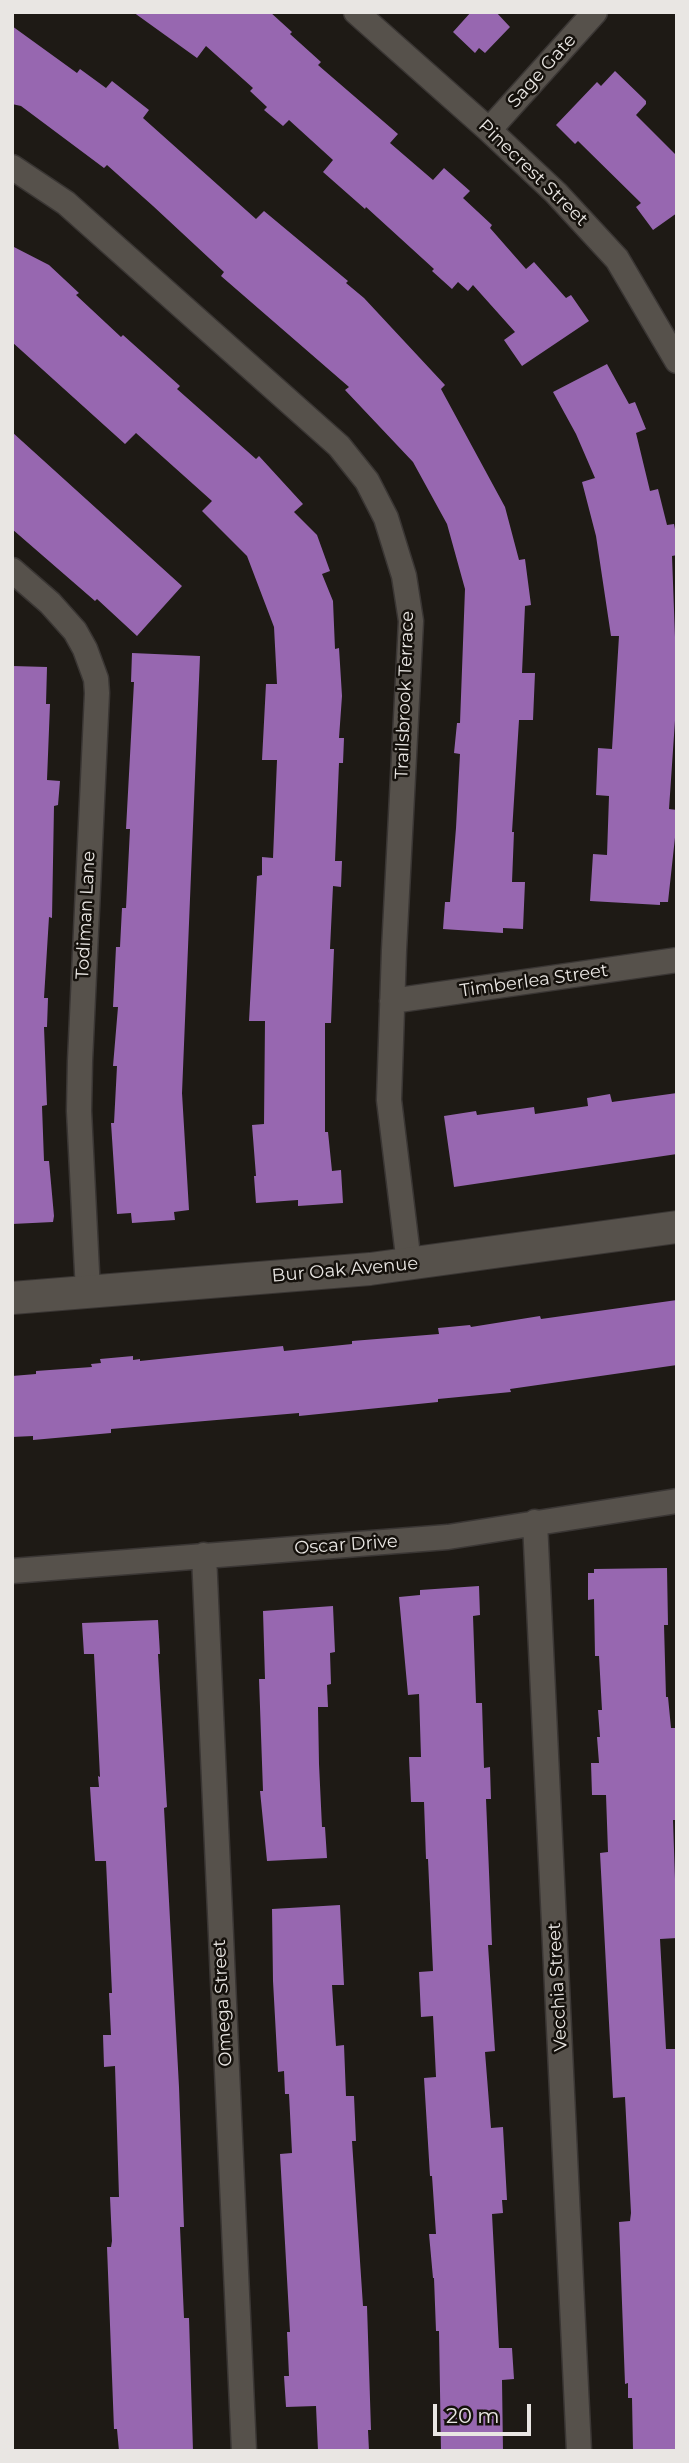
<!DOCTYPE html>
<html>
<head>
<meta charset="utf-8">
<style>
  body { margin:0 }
  #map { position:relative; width:689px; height:2463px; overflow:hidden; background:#1e1a15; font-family:Montserrat,sans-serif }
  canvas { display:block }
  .frame { position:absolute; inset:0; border:14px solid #e9e6e3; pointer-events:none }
  .scale { position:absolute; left:433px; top:2404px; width:98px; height:32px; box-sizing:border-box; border:4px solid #e9e6e3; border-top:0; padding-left:9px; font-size:21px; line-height:24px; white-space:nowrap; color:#e9e6e3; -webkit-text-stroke:5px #15110c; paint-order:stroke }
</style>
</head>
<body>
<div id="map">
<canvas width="689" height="2463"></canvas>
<div class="frame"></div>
<div class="scale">20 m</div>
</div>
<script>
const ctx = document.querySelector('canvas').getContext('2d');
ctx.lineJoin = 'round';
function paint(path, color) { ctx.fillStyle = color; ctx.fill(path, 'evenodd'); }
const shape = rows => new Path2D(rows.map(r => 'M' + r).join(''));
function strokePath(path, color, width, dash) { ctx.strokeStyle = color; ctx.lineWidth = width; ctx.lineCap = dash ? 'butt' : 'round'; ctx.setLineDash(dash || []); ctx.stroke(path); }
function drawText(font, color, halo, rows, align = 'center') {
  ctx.font = font + ' Montserrat,sans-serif'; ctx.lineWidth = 5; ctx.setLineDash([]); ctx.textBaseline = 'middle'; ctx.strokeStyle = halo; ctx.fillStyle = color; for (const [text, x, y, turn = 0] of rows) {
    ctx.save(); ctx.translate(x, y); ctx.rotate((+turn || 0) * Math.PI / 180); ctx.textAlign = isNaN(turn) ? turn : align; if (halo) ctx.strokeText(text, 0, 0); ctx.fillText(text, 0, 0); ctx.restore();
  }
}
const building = shape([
  [133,12,270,12,292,32,290,34,321,62,318,65,398,134,390,143,433,180,444,168,470,191,463,198,492,225,490,228,526,269,534,262,566,298,571,295,589,321,522,366,504,340,515,332,473,285,468,291,458,282,452,289,432,271,434,269,366,207,365,209,323,172,333,160,289,120,283,126,264,110,267,107,250,91,253,88,206,46,197,58],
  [471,12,496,12,510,27,485,53,479,48,475,53,453,32],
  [12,26,77,73,80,69,106,88,112,81,149,110,143,118,256,219,264,211,348,281,346,283,364,298,445,385,441,389,505,507,519,560,525,559,531,605,525,606,522,673,535,673,533,720,519,720,512,832,514,832,512,882,525,882,523,929,503,928,503,933,443,929,445,902,450,902,456,828,460,754,454,753,457,723,460,723,465,589,447,524,413,462,345,390,349,387,221,276,224,272,153,206,107,165,104,168,21,106,12,104],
  [615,71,646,101,646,104,636,115,677,156,677,213,653,230,636,207,641,203,578,141,575,144,556,125,597,82,601,86],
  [12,246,49,265,79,293,76,295,121,337,123,335,180,386,177,389,256,459,259,456,303,504,294,512,317,535,330,571,322,574,333,601,335,649,339,648,342,696,339,738,344,738,343,763,339,763,335,861,342,861,341,887,333,886,330,949,334,949,331,1023,325,1023,325,1132,328,1132,332,1171,341,1170,343,1203,298,1206,298,1200,256,1203,254,1176,256,1176,252,1125,264,1124,265,1021,249,1021,257,876,262,875,262,857,273,858,277,760,262,760,266,684,277,684,274,627,247,556,202,511,212,501,136,433,125,444,12,342],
  [607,364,629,404,635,402,646,429,636,433,650,491,658,489,667,525,674,524,677,540,677,555,672,556,677,691,669,809,677,810,677,819,668,902,660,902,660,905,590,901,593,854,607,855,609,796,596,795,598,748,612,749,619,636,611,636,596,536,582,482,595,478,576,434,553,392],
  [12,432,182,586,137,636,97,599,95,601,12,529],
  [132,653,200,656,182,1093,189,1210,174,1212,175,1220,132,1223,131,1213,117,1214,111,1123,114,1123,117,1066,113,1066,118,1007,113,1007,116,947,120,947,122,908,126,908,130,829,126,829,134,682,131,682],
  [12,666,47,667,46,704,50,704,47,780,60,781,58,805,54,806,52,918,49,917,44,998,48,998,47,1027,44,1027,47,1105,42,1106,44,1161,49,1161,54,1216,53,1222,12,1224],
  [677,1093,677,1154,454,1187,444,1116,476,1111,477,1115,534,1107,535,1114,588,1106,587,1098,610,1094,612,1102],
  [677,1300,677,1365,510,1389,511,1392,438,1399,438,1402,299,1416,299,1413,111,1429,111,1433,33,1440,33,1436,12,1437,12,1376,36,1374,36,1371,92,1367,91,1364,101,1363,100,1359,133,1356,133,1360,140,1359,140,1361,283,1346,284,1351,352,1344,352,1341,439,1334,438,1328,470,1325,471,1327,540,1316,541,1319],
  [667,1568,668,1625,664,1625,666,1697,668,1697,671,1728,677,1728,677,1820,673,1820,677,1938,660,1939,666,2049,675,2049,677,2077,677,2451,633,2451,632,2398,628,2398,628,2383,625,2384,619,2222,630,2221,631,2213,625,2097,613,2098,600,1853,608,1852,606,1795,592,1795,591,1763,599,1763,597,1737,600,1737,598,1710,602,1710,599,1656,595,1656,594,1599,588,1600,588,1573,594,1573,594,1569],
  [479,1586,480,1615,473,1616,476,1703,482,1703,484,1768,490,1767,491,1799,486,1799,492,1945,488,1945,495,2051,485,2052,491,2128,503,2127,507,2200,502,2200,503,2213,492,2214,499,2348,512,2348,514,2379,502,2380,503,2451,441,2451,439,2331,436,2331,434,2278,433,2278,429,2234,436,2234,432,2176,430,2176,424,2078,436,2077,433,2016,421,2017,419,1972,433,1971,428,1859,426,1859,424,1802,411,1802,409,1757,421,1757,419,1694,408,1695,399,1597,420,1595,420,1590],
  [333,1606,335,1652,330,1653,331,1684,327,1685,328,1707,318,1707,319,1764,322,1827,325,1827,327,1858,267,1861,260,1791,263,1791,259,1679,265,1679,263,1611],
  [158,1620,160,1654,158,1654,167,1807,164,1808,179,2087,184,2227,180,2227,184,2318,189,2318,193,2451,119,2451,117,2429,114,2429,107,2247,111,2247,112,2241,110,2197,119,2197,115,2066,104,2067,103,2035,111,2035,109,1993,112,1993,106,1861,95,1861,90,1787,99,1787,98,1776,100,1777,94,1654,84,1654,82,1623],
  [340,1905,344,1985,332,1985,336,2046,344,2045,346,2096,354,2096,356,2141,352,2141,363,2306,367,2306,371,2430,368,2430,369,2451,318,2451,316,2406,286,2407,284,2376,289,2376,287,2332,290,2332,280,2154,292,2153,289,2094,285,2094,284,2071,278,2072,273,1981,272,1909]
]);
const minor = shape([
  [356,12,489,130,556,193,617,259,677,361],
  [489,130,595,12],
  [12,167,66,203,339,446,367,481,386,518,404,576,411,621,394,950,389,1100,409,1264],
  [12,570,50,603,75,631,85,649,96,679,97,693,80,1061,79,1111,88,1292],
  [392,1001,677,960],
  [535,1522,579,2451],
  [204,1555,244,2451],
  [12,1571,448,1537,677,1501]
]);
const tertiary = shape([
  [12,1298,370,1269,677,1227]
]);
const streetNames = [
  ["Sage Gate",542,71,-48],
  ["Pinecrest Street",533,173,44],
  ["Trailsbrook Terrace",405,695,-88],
  ["Todiman Lane",86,915,-87],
  ["Timberlea Street",534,981,-8],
  ["Bur Oak Avenue",345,1270,-5],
  ["Oscar Drive",346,1545,-4],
  ["Vecchia Street",558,1987,-93],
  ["Omega Street",223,2003,-93]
];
paint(building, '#9767b0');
strokePath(minor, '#3a3634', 27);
strokePath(tertiary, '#3a3634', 34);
strokePath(minor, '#56514b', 24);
strokePath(tertiary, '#56514b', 32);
drawText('18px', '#e9e6e3', '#15110c', streetNames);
</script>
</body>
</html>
